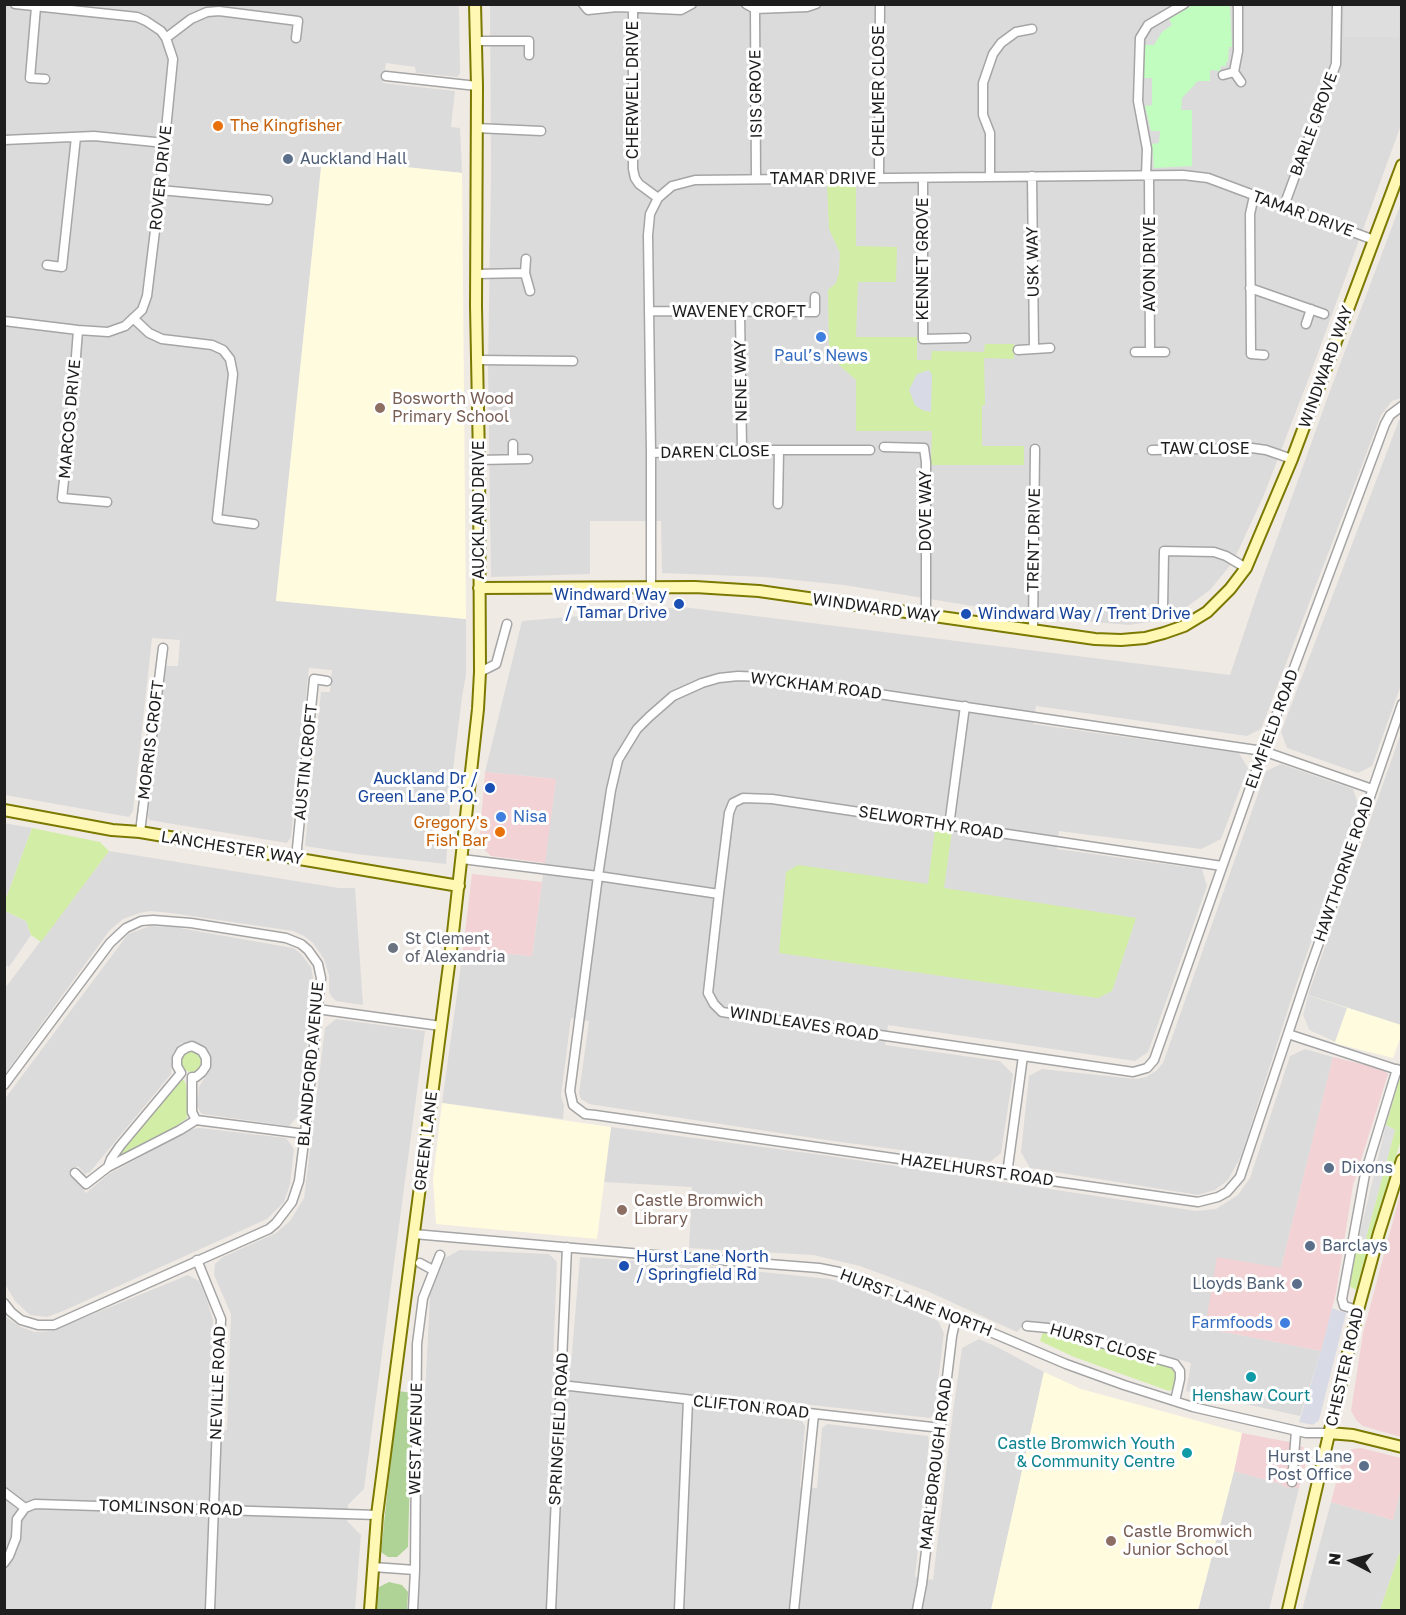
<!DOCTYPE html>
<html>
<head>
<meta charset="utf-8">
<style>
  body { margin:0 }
  #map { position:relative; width:1406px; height:1615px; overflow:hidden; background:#f0eae4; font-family:"Golos Text",sans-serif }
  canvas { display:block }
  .frame { position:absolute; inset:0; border:6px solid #1e1e1e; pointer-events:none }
  .north { position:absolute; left:1322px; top:1531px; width:60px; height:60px; -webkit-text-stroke:4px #fff; paint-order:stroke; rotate:276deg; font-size:16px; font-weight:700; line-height:24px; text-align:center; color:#1e1e1e }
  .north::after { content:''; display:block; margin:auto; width:21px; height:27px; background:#1e1e1e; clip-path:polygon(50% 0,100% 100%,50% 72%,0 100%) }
</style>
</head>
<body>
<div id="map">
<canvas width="1406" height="1615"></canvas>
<div class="frame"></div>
<div class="north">N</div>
</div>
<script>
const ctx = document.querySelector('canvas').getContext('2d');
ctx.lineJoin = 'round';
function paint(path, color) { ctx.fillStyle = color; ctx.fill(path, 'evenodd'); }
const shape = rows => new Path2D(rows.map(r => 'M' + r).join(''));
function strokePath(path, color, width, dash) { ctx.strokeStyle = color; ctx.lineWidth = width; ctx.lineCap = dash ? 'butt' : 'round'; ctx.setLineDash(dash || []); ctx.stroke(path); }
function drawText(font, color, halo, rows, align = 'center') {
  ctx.font = font + ' "Golos Text",sans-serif'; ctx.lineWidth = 6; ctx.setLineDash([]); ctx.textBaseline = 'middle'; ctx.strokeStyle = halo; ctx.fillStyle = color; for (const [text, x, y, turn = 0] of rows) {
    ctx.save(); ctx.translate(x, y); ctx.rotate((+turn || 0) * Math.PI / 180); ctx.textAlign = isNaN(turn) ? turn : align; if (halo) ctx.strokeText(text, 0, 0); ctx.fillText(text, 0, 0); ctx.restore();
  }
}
const residential = shape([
  [457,4,459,6,460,74,457,77,416,73,415,67,386,63,383,83,455,91,451,127,460,128,462,173,322,159,276,600,466,619,466,675,462,697,452,778,446,864,356,854,305,846,321,692,330,692,332,670,309,668,291,837,287,843,149,820,148,816,164,666,178,666,180,640,152,638,133,811,129,817,5,795,4,5],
  [490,5,1401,5,1401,125,1310,375,1264,495,1233,562,1210,590,1188,606,1162,620,1129,625,1046,618,844,585,764,577,662,573,661,521,590,521,590,574,491,577,488,369,491,174],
  [1401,203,1401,398,1392,401,1381,415,1261,729,1247,736,1036,706,1033,724,1239,753,1248,768,1221,839,1201,849,1059,831,1057,849,1202,869,1207,886,1148,1052,1135,1061,888,1025,885,1045,1000,1061,1013,1074,1001,1153,990,1162,826,1140,589,1104,581,1099,579,1093,589,1021,571,1018,561,1096,564,1105,563,1119,442,1103,463,950,532,956,556,779,485,772,522,621,683,607,1230,675,1256,597,1331,388],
  [1401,418,1401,685,1372,766,1358,773,1287,748,1281,732,1399,420],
  [1401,733,1401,1025,1308,995],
  [1281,764,1353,789,1358,803,1353,821,1294,991,1241,1156,1228,1180,1215,1190,1198,1195,1030,1168,1021,1152,1029,1076,1042,1069,1136,1079,1146,1077,1156,1071,1163,1063,1266,771],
  [4,823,32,828,7,896,4,895],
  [109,851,339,888,355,888,363,1005,336,1001,332,997,329,992,329,975,324,959,313,943,304,936,293,931,171,913,150,911,140,913,123,919,110,930,5,1074,5,988],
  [5,911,26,921,31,935,9,967,5,965],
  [150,926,174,927,293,948,300,953,311,967,314,984,299,1115,289,1126,202,1114,199,1110,197,1105,199,1087,211,1066,209,1055,204,1046,195,1042,181,1043,173,1053,171,1074,90,1172,85,1174,78,1166,69,1173,86,1193,109,1174,192,1129,200,1128,286,1138,294,1149,290,1184,284,1202,267,1219,63,1311,47,1317,30,1315,15,1301,5,1284,4,1100,128,934],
  [336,1019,425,1031,364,1489,348,1505,347,1521,361,1535,355,1610,5,1610,4,1314,7,1318,21,1327,35,1332,52,1331,188,1275,199,1281,207,1300,213,1320,209,1428,227,1430,231,1314,214,1275,215,1264,223,1257,276,1233,290,1221,304,1198,325,1028],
  [1305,1049,1333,1057,1281,1268,1205,1328,1321,1351,1300,1416,1186,1391,1191,1363,1055,1324,1027,1321,1017,1332,927,1291,860,1266,813,1255,689,1248,692,1187,603,1182,611,1127,823,1155,1196,1211,1216,1209,1238,1195,1250,1178,1290,1056],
  [460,1250,549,1254,557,1262,553,1363,571,1364,580,1257,706,1266,829,1279,861,1287,938,1321,944,1333,934,1414,930,1418,738,1397,736,1412,802,1421,805,1426,800,1487,817,1488,822,1428,827,1424,928,1436,929,1442,915,1577,933,1580,953,1411,962,1348,979,1339,997,1347,1044,1372,991,1610,418,1610,421,1475,430,1295,445,1258],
  [1234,1471,1281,1484,1285,1487,1299,1488,1269,1610,1198,1610],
  [1401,1488,1401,1550,1398,1557,1380,1610,1302,1610,1331,1502,1393,1520]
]);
const commercial = shape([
  [485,772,556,779,545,863,491,856,479,844],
  [472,874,542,882,532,956,463,950],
  [1333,1057,1382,1069,1388,1074,1353,1185,1336,1293,1321,1351,1205,1328,1217,1257,1281,1268],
  [1401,1191,1401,1437,1363,1426,1357,1421,1351,1411,1363,1333],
  [1242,1433,1289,1442,1303,1447,1309,1452,1299,1488,1285,1487,1281,1484,1234,1471],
  [1361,1448,1401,1458,1401,1488,1393,1520,1331,1502,1344,1452,1353,1449]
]);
const education = shape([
  [322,158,462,173,466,619,276,601],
  [1308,995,1401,1025,1401,1036,1393,1058,1338,1044,1309,1030,1303,1015],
  [442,1103,611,1127,597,1239,436,1224,433,1179],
  [1044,1372,1081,1389,1242,1433,1234,1471,1198,1610,991,1610]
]);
const grass = shape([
  [856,184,856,246,897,247,896,282,858,282,856,337,917,337,917,360,931,360,932,351,984,352,985,344,1014,344,1014,359,984,358,985,405,982,406,982,446,1024,446,1024,465,931,465,932,431,856,431,856,380,837,363,837,359,829,350,828,290,836,283,839,273,840,253,829,229,827,185],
  [32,828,100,842,109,851,41,942,31,935,26,921,5,911,5,895,7,896],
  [935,829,952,831,944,888,1136,918,1112,991,1098,998,779,953,786,872,798,865,928,884],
  '181 1061a11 11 0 1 1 22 0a11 11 0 1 1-22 0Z',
  [1401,1079,1401,1140,1377,1218,1356,1290,1349,1286,1357,1245,1364,1245,1395,1130,1386,1125,1399,1080],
  [179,1080,184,1080,186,1085,188,1105,187,1118,163,1136,116,1159,118,1153],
  [1043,1332,1170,1367,1176,1372,1177,1376,1175,1388,1169,1391,1074,1357,1040,1341],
  [1401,1550,1401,1610,1380,1610,1398,1557]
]);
const forest = shape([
  [398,1391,412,1393,408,1547,397,1557,388,1557,381,1552],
  [389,1582,402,1585,408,1592,407,1610,376,1610,377,1588]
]);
const park = shape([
  [1193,5,1229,5,1230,6,1232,47,1229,47,1228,62,1226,62,1226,66,1221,66,1220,71,1210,70,1210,81,1198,81,1182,98,1181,110,1192,110,1192,166,1154,168,1152,144,1159,143,1160,131,1151,131,1145,106,1152,105,1152,78,1144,78,1143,45,1154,45,1162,32,1172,25,1169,19]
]);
const parking = shape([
  [1344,5,1399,5,1399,37,1344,37],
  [1308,995,1347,1008,1335,1042,1309,1030,1303,1015],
  [1386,1125,1395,1130,1364,1245,1357,1245]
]);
const plaza = shape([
  [929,370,932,375,931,412,922,410,915,405,909,390,917,374],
  [1332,1308,1346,1313,1319,1420,1313,1425,1299,1422,1321,1351]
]);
const street = shape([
  [583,4,588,10,617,7,681,10,692,4],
  [746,4,755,9,807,7,816,4],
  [36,7,30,78,45,79],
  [633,8,633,169,635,178,639,184,658,198],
  [755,9,756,179],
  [166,38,191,19,207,12,219,11,298,21,296,38],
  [475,41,529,41,529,55],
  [1234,72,1238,51,1238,7,1237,4],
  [1223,75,1234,72,1241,82],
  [386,76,477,86],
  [476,128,541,131],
  [4,140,94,136,165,143],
  [990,176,990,133,983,115,983,83,993,54,1001,43,1016,32,1032,29],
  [1032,176,1034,348],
  [1146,176,1147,149,1138,101,1140,38,1148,25,1184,4],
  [1149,176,1150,352],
  [879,178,880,4],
  [923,179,923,339,966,338],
  [160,190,268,200],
  [1254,196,1250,214,1251,354,1264,355],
  [1284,206,1336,64,1337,4],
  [526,259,525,273,530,291],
  [47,265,62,267,76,137],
  [476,274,525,273],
  [1250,288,1324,314],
  [649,311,815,312,815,297],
  [740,312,742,450],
  [133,318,149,333,162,339,212,345,223,350,230,359,233,374,217,519,254,524],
  [4,321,78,330,108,332,125,326,142,310,147,296,160,190,173,59,166,38,161,31,146,21,137,17,15,4],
  [1306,324,1311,309],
  [78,330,72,409,62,498,107,502],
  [1018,350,1050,348],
  [1135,352,1165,352],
  [477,360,573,361],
  [884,447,924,448,926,462,926,615],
  [1152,450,1252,448,1266,450,1292,459],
  [651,453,742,450,870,450],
  [513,459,513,444],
  [479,460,528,459],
  [778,504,779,451],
  [651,587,651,453,648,235,650,214,658,198,672,186,695,180,1183,175,1208,178,1374,240],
  [1163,608,1164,551,1214,552,1226,556,1246,568],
  [1033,631,1035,449],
  [480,672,496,664,507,624],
  [1372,789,1263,751,764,677,738,676,719,678,702,683,673,696,649,717,637,729,618,760,611,790,598,876,570,1091,573,1105,585,1114,595,1115,1198,1202,1218,1197,1227,1192,1240,1177,1310,968,1348,861,1402,704],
  [949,826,965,706],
  [140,832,163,648],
  [296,858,314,679,327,681],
  [462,859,598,876,719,894,708,993,714,1004,722,1012,1133,1072,1147,1068,1154,1060,1263,751,1385,424,1390,415,1402,406],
  [719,894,729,813,733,803,743,798,772,799,1222,866],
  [317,1009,441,1026],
  [1288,1034,1401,1071],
  [4,1085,110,943,126,928,141,921,153,920,191,923,286,938,301,944,308,950,318,964,321,978,305,1134,299,1181,292,1202,276,1223,269,1229,54,1325,38,1325,21,1320,11,1312,4,1303],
  [196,1120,192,1112,192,1077,196,1077,202,1072,206,1066,206,1058,202,1051,192,1046,186,1048,181,1051,177,1058,177,1066,181,1073,120,1146,111,1159,108,1167,180,1130,196,1120,305,1134],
  [75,1173,86,1184,108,1167],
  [1007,1174,1023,1056],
  [414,1234,642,1254,819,1268,839,1272,891,1290,1066,1364,1124,1385,1193,1407,1258,1422,1306,1433,1329,1433],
  [197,1260,221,1319,210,1610],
  [420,1263,433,1270],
  [1358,1310,1344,1306,1342,1299,1365,1174,1397,1069],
  [1027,1326,1048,1328,1175,1364,1180,1371,1180,1379,1175,1401],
  [561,1385,941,1428],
  [1292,1482,1296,1431],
  [4,1492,25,1508],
  [4,1563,9,1556,16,1538,17,1519,25,1508,35,1504,377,1515],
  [373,1567,415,1570],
  [413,1610,415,1570,417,1344,423,1298,440,1255],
  [551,1610,567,1247],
  [679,1610,688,1400],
  [794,1610,814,1414],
  [917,1610,922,1584,952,1336,956,1318]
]);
const secondary = shape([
  [479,588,695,587,759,591,1095,639,1121,640,1145,638,1164,633,1184,626,1207,612,1230,589,1246,568,1292,459,1402,165],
  [4,810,112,830,140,832,459,886],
  [1329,1433,1353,1435,1402,1447],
  [370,1610,377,1515,452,942,478,709,480,672,479,460,476,306,477,86,475,4],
  [1288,1610,1358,1310,1379,1233,1402,1160]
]);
const markers = [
  [218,126,6,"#e8710a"],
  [288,159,6,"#5c6f8a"],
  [821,337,6,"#3f7fe0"],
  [380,408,6,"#8d6e63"],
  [679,604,6,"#1a4fb4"],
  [966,614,6,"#1a4fb4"],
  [490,788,6,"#1a4fb4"],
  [501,817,6,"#3f7fe0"],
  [500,832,6,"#e8710a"],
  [393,948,6,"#6b7280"],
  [1329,1168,6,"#5c6f8a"],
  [622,1210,6,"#8d6e63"],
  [1310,1246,6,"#5c6f8a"],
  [624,1266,6,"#1a4fb4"],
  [1297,1284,6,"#5c6f8a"],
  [1285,1323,6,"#3f7fe0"],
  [1251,1377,6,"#0f9aa8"],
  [1187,1453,6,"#0f9aa8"],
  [1364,1466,6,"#5c6f8a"],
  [1111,1541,6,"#8d6e63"]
];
const streetNames = [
  ["CHERWELL DRIVE",633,90,-90],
  ["CHELMER CLOSE",879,91,-90],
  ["ISIS GROVE",756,94,-91],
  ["BARLE GROVE",1314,124,-70],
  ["ROVER DRIVE",161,178,-84],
  ["TAMAR DRIVE",823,179],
  ["TAMAR DRIVE",1303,214,20],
  ["KENNET GROVE",923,259,-90],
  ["USK WAY",1033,262,-91],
  ["AVON DRIVE",1150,264,-90],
  ["WAVENEY CROFT",739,312],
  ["WINDWARD WAY",1326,367,-70],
  ["NENE WAY",741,381,-91],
  ["MARCOS DRIVE",70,419,-85],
  ["TAW CLOSE",1205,449],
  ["DAREN CLOSE",715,452,-1],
  ["AUCKLAND DRIVE",479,510,-90],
  ["DOVE WAY",926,511,-90],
  ["TRENT DRIVE",1034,540,-89],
  ["WINDWARD WAY",876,608,8],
  ["WYCKHAM ROAD",816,686,7],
  ["ELMFIELD ROAD",1272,729,-70],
  ["MORRIS CROFT",151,740,-83],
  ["AUSTIN CROFT",306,762,-84],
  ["SELWORTHY ROAD",931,823,9],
  ["LANCHESTER WAY",232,848,9],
  ["HAWTHORNE ROAD",1344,869,-71],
  ["WINDLEAVES ROAD",804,1024,9],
  ["BLANDFORD AVENUE",311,1064,-85],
  ["GREEN LANE",426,1141,-83],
  ["HAZELHURST ROAD",977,1170,8],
  ["HURST LANE NORTH",916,1303,21],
  ["HURST CLOSE",1103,1344,16],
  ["CHESTER ROAD",1345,1367,-77],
  ["NEVILLE ROAD",218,1383,-88],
  ["CLIFTON ROAD",751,1407,6],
  ["SPRINGFIELD ROAD",559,1429,-87],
  ["WEST AVENUE",416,1439,-89],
  ["MARLBOROUGH ROAD",936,1464,-83],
  ["TOMLINSON ROAD",171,1508,2]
];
const foodNames = [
  ["The Kingfisher",230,126],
  ["Gregory's",488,823,"right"],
  ["Fish Bar",488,841,"right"]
];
const serviceNames = [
  ["Auckland Hall",300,159],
  ["Dixons",1341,1168],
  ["Barclays",1322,1246],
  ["Lloyds Bank",1285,1284,"right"],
  ["Hurst Lane",1352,1457,"right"],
  ["Post Office",1352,1475,"right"]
];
const shopNames = [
  ["Paul’s News",821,356],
  ["Nisa",513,817,"left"],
  ["Farmfoods",1273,1323,"right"]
];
const educationNames = [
  ["Bosworth Wood",392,399],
  ["Primary School",392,417],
  ["Castle Bromwich",634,1201],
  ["Library",634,1219],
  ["Castle Bromwich",1123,1532],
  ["Junior School",1123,1550]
];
const transitNames = [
  ["Windward Way",667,595],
  ["/ Tamar Drive",667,613],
  ["Windward Way / Trent Drive",978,614,"left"],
  ["Auckland Dr /",478,779],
  ["Green Lane P.O.",478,797],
  ["Hurst Lane North",636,1257,"left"],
  ["/ Springfield Rd",636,1275,"left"]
];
const worshipNames = [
  ["St Clement",405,939],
  ["of Alexandria",405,957]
];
const cultureNames = [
  ["Henshaw Court",1251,1396],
  ["Castle Bromwich Youth",1175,1444,"right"],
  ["& Community Centre",1175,1462,"right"]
];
paint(residential, '#dcdbdb');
paint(commercial, '#f2d2d4');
paint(education, '#fffbde');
paint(grass, '#d2eea6');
paint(forest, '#afd296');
paint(park, '#c0fdbe');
paint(parking, '#dedede');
paint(plaza, '#d8dae6');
strokePath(street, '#a5a5a5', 11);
strokePath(secondary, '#7b7900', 14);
strokePath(street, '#fff', 8);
strokePath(secondary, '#fef8b4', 10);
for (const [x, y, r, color] of markers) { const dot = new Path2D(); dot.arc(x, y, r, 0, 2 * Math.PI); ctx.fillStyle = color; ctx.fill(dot); strokePath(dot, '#fff', 2); }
drawText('16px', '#1e1e1e', '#fff', streetNames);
drawText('16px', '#c56008', '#fff', foodNames, 'left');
drawText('16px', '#4e5e75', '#fff', serviceNames, 'left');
drawText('16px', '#366cbe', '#fff', shopNames);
drawText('16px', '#785e54', '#fff', educationNames, 'left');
drawText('16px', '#164399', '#fff', transitNames, 'right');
drawText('16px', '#5b616d', '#fff', worshipNames, 'left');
drawText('16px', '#0d838f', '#fff', cultureNames);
</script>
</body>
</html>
